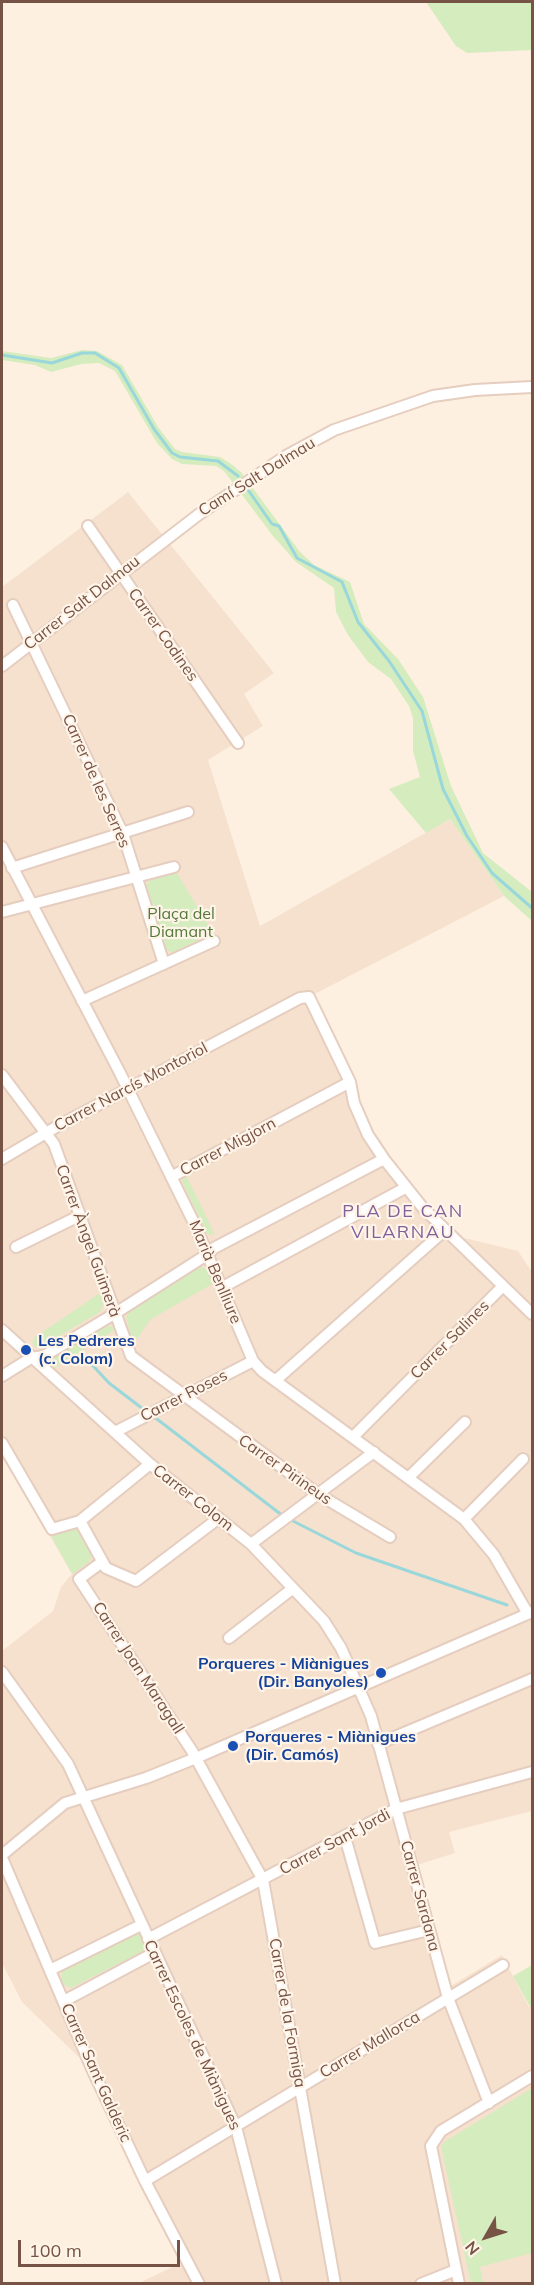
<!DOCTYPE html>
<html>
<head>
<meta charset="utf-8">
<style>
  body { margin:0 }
  #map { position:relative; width:534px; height:2285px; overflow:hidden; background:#fef0e0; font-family:Mulish,sans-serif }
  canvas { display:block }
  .frame { position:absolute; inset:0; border:3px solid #775346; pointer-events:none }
  .north { position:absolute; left:456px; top:2207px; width:60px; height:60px; -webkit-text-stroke:4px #fff4e8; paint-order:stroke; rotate:231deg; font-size:16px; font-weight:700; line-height:24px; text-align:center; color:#775346 }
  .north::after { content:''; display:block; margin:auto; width:21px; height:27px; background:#775346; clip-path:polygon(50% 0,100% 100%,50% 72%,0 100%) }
  .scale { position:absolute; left:18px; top:2240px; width:162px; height:27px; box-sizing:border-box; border:3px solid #775346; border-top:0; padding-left:8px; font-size:18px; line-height:21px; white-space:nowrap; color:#775346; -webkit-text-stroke:4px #fff4e8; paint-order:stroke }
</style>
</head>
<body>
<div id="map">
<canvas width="534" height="2285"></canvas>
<div class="frame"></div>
<div class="north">N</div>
<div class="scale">100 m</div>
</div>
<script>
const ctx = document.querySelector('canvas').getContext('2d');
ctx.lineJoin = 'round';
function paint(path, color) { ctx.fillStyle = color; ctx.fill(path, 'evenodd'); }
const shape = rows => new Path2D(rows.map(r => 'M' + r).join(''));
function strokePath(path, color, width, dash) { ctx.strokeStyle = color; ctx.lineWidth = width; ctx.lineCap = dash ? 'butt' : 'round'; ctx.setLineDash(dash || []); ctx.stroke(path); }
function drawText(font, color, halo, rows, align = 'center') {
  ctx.font = font + ' Mulish,sans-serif'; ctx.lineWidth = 4.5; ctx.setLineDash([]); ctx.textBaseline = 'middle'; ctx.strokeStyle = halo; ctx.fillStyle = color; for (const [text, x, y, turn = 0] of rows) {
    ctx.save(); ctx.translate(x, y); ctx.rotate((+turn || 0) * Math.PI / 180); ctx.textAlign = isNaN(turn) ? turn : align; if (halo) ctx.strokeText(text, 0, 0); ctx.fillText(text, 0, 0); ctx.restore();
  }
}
const residential = shape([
  [128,492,274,673,244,694,263,726,208,760,260,926,450,819,504,896,309,997,361,1117,405,1188,460,1237,518,1251,532,1272,532,1811,449,1832,455,1853,417,1865,451,1986,502,1955,529,2007,532,2005,532,2283,139,2283,187,2260,93,2071,22,2002,2,1963,2,1651,53,1611,61,1587,72,1574,2,1454,2,587]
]);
const green = shape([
  [426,2,532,2,532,50,467,53,456,46],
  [82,350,97,351,122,365,158,427,175,449,182,452,220,457,230,463,241,472,300,552,314,565,350,582,364,624,398,659,423,697,451,786,483,853,532,892,532,921,504,896,450,819,426,833,389,789,420,777,413,751,413,718,409,706,391,679,368,662,348,635,336,612,334,588,296,562,273,536,224,471,216,466,182,464,172,459,157,443,115,371,99,363,81,364,51,372,35,365,2,360,2,351,51,358],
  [177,873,213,933,172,953,165,949,145,887,150,880],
  [186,1175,214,1233,214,1235,207,1234,182,1181],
  [200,1267,208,1269,214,1283,151,1319,133,1344,126,1317,130,1310],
  [100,1293,104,1302,100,1312,37,1349,32,1343,35,1337],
  [105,1325,113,1327,113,1331,53,1369,50,1366,51,1360],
  [75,1528,80,1530,92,1556,88,1563,72,1574,50,1534],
  [134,1933,138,1933,145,1941,143,1951,71,1988,61,1983,62,1970],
  [532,1965,532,2005,530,2007,513,1976],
  [532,2088,532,2253,480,2267,483,2283,471,2283,441,2147,444,2142]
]);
const stream = shape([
  [2,355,52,363,82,353,95,353,119,368,154,429,172,453,180,457,218,461,238,476],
  [246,487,272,524,279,526,297,558,342,582,358,622,389,661,422,711,443,789,467,836,492,873,532,908],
  [83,1355,109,1383,147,1412],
  [153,1416,283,1516],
  [289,1519,356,1553,507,1605]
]);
const minor = shape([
  [88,526,238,743],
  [13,605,123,834,164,964],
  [2,666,198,515,286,456,334,430,433,396,475,390,532,387],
  [2,847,119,1071,194,1223,253,1361,262,1371,464,1519,494,1555,528,1614],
  [12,868,188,812],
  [2,912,174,867],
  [82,1001,214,941],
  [2,1075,54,1144,131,1356,318,1494,390,1537],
  [2,1159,56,1127,300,998,309,997,350,1082,354,1103,368,1135,384,1159,423,1208,532,1314],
  [171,1177,350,1082],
  [16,1247,79,1216],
  [223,1287,405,1188],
  [2,1330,150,1464,251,1544,324,1621,341,1648,371,1716,448,1998,489,2103],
  [2,1376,31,1358,44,1356,114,1314,208,1254,214,1248,384,1159],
  [276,1380,445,1230],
  [115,1432,253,1361],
  [354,1436,502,1287],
  [2,1443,52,1529,80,1521,150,1464],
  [408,1478,465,1422],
  [464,1519,523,1459],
  [80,1521,106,1568,136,1581,219,1518],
  [251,1544,374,1452],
  [102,1562,79,1579,192,1751,263,1880,335,2284],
  [229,1638,292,1589],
  [2,1672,68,1764,236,2127,276,2284],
  [378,1744,532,1679],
  [345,1837,375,1943,429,1930],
  [2,1855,65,1803,146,1778,196,1758,532,1612],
  [2,1858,93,2071,145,2181,199,2284],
  [148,1939,396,1809,532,1772],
  [50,1970,141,1925],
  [64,2001,154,1953],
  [145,2181,503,1965],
  [421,2284,456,2270],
  [459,2284,431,2146,441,2131,532,2076]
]);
const markers = [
  [26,1350,6,"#1a4fb4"],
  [381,1673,6,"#1a4fb4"],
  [233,1746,6,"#1a4fb4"]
];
const streetNames = [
  ["Camí Salt Dalmau",257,477,-32],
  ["Carrer Salt Dalmau",82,603,-38],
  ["Carrer Codines",163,635,55],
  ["Carrer de les Serres",96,781,66],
  ["Carrer Narcís Montoriol",131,1087,-28],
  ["Carrer Migjorn",228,1147,-28],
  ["Carrer Àngel Guimerà",88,1241,70],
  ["Marià Benlliure",215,1272,67],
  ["Carrer Salines",450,1340,-45],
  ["Carrer Roses",184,1396,-27],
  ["Carrer Pirineus",285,1470,35],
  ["Carrer Colom",193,1498,38],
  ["Carrer Joan Maragall",138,1668,57],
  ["Carrer Sant Jordi",335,1842,-28],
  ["Carrer Sardana",420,1896,75],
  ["Carrer de la Formiga",287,2013,80],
  ["Carrer Escoles de Miànigues",192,2035,65],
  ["Carrer Mallorca",370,2045,-31],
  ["Carrer Sant Galderic",96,2073,66]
];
const parkNames = [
  ["Plaça del",181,914],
  ["Diamant",181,932]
];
const transitNames = [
  ["Les Pedreres",38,1341],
  ["(c. Colom)",38,1359],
  ["Porqueres - Miànigues",369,1664,"right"],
  ["(Dir. Banyoles)",369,1682,"right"],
  ["Porqueres - Miànigues",245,1737],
  ["(Dir. Camós)",245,1755]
];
const neighbourhoodNames = [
  ["PLA DE CAN",403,1212],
  ["VILARNAU",403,1233]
];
paint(residential, '#f6e1ce');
paint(green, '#d5ecbe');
strokePath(stream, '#99d7db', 3);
strokePath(minor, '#e5cdbf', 14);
strokePath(minor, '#fff', 10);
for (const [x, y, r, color] of markers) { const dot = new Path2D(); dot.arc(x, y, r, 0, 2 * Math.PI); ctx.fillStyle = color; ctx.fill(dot); strokePath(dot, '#fff4e8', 2); }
drawText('16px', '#775346', '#fff4e8', streetNames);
drawText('16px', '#52783a', '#fff4e8', parkNames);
drawText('bold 16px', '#164399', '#fff4e8', transitNames, 'left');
ctx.letterSpacing = '1.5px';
drawText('18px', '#82609b', '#fff4e8', neighbourhoodNames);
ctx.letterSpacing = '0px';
</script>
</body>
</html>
